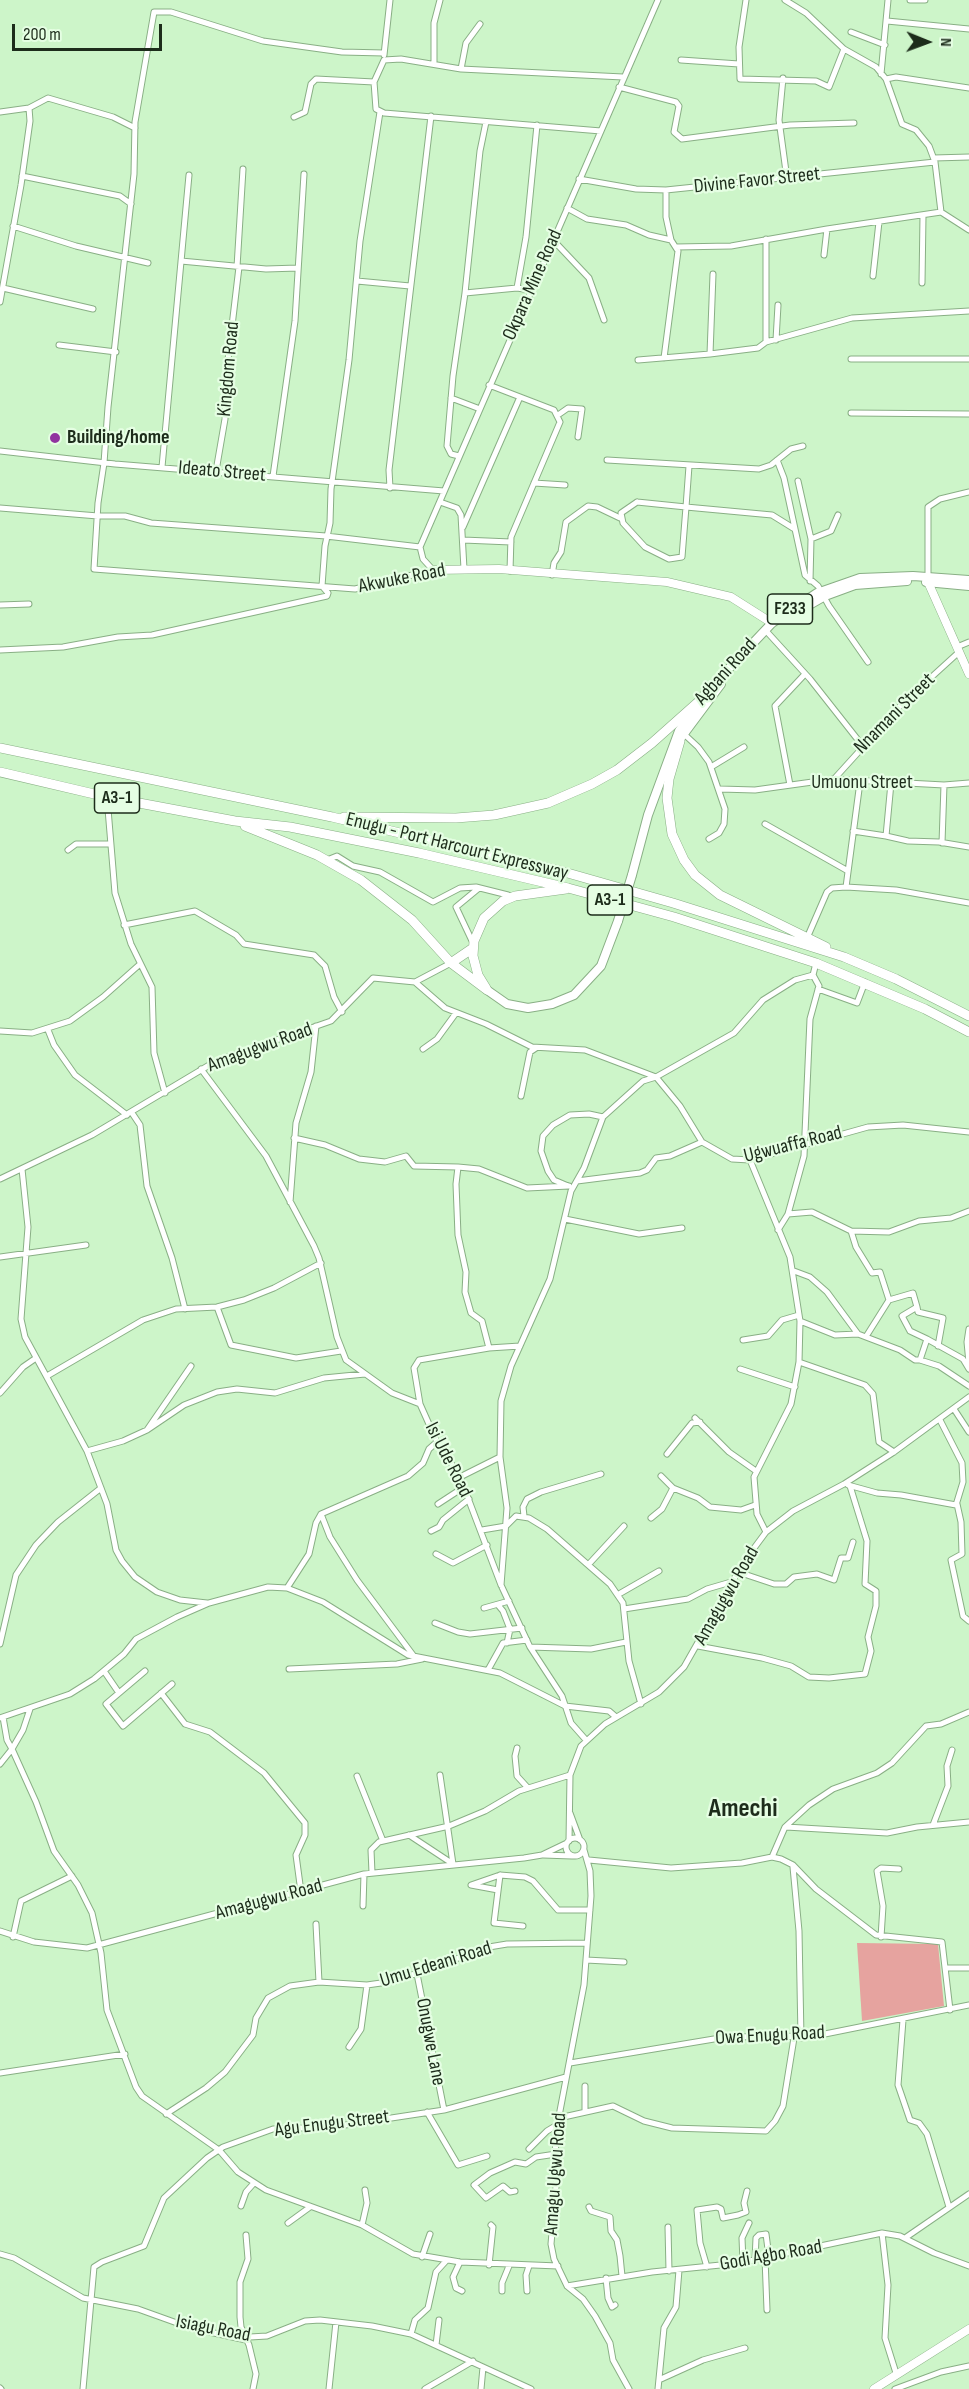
<!DOCTYPE html>
<html>
<head>
<meta charset="utf-8">
<style>
  body { margin:0 }
  #map { position:relative; width:969px; height:2389px; overflow:hidden; background:#cdf5c9; font-family:"Sofia Sans Condensed",sans-serif }
  canvas { display:block }
  .north { position:absolute; left:897px; top:12px; width:60px; height:60px; -webkit-text-stroke:4px #e5fee3; paint-order:stroke; rotate:91deg; font-size:16px; font-weight:700; line-height:24px; text-align:center; color:#1d2c1b }
  .north::after { content:''; display:block; margin:auto; width:21px; height:27px; background:#1d2c1b; clip-path:polygon(50% 0,100% 100%,50% 72%,0 100%) }
  .scale { position:absolute; left:12px; top:24px; width:150px; height:27px; box-sizing:border-box; border:3px solid #1d2c1b; border-top:0; padding-left:8px; font-size:18px; line-height:21px; white-space:nowrap; color:#1d2c1b; -webkit-text-stroke:4px #e5fee3; paint-order:stroke }
</style>
</head>
<body>
<div id="map">
<canvas width="969" height="2389"></canvas>
<div class="north">N</div>
<div class="scale">200 m</div>
</div>
<script>
const ctx = document.querySelector('canvas').getContext('2d');
ctx.lineJoin = 'round';
function paint(path, color) { ctx.fillStyle = color; ctx.fill(path, 'evenodd'); }
const shape = rows => new Path2D(rows.map(r => 'M' + r).join(''));
function strokePath(path, color, width, dash) { ctx.strokeStyle = color; ctx.lineWidth = width; ctx.lineCap = dash ? 'butt' : 'round'; ctx.setLineDash(dash || []); ctx.stroke(path); }
function drawText(font, color, halo, rows, align = 'center') {
  ctx.font = font + ' "Sofia Sans Condensed",sans-serif'; ctx.lineWidth = 4.5; ctx.setLineDash([]); ctx.textBaseline = 'middle'; ctx.strokeStyle = halo; ctx.fillStyle = color; for (const [text, x, y, turn = 0] of rows) {
    ctx.save(); ctx.translate(x, y); ctx.rotate((+turn || 0) * Math.PI / 180); ctx.textAlign = isNaN(turn) ? turn : align; if (halo) ctx.strokeText(text, 0, 0); ctx.fillText(text, 0, 0); ctx.restore();
  }
}
const green = shape([
  [857,1943,938,1944,944,2006,862,2021]
]);
const street = shape([
  [746,0,739,47,740,79,816,81,829,87,844,49],
  [785,0,806,13,844,49,876,67,886,79,896,77,969,88],
  [910,0,925,0],
  [887,21,969,29],
  [851,32,885,45],
  [384,53,342,52,263,41,171,12,154,12,135,122,134,174,108,407,104,463,98,503,94,569,355,589,433,570,423,559,420,547,658,0],
  [384,55,390,0],
  [681,60,739,64],
  [434,64,434,23,440,0],
  [461,69,466,43,480,24],
  [881,74,888,0],
  [783,78,779,120,787,179],
  [886,79,902,124,916,130,929,146,935,162,941,212,969,230],
  [619,87,676,102,679,106,674,132,682,139,790,125,854,123],
  [0,112,29,108,48,98,113,117,135,128],
  [294,117,305,112,311,84,316,79,374,82],
  [601,131,384,113,376,109,374,82,384,60,401,59,461,69,623,77],
  [934,158,969,157],
  [22,176,120,196,131,204],
  [579,179,636,189,666,190,935,162],
  [567,208,587,219,626,225,649,235,671,240],
  [13,226,76,246,148,263],
  [766,239,766,342],
  [553,240,589,278,604,320],
  [676,247,731,246,827,229],
  [824,255,827,229,941,212],
  [181,261,266,269,298,268],
  [237,267,243,169],
  [713,274,710,354,758,348,766,342,852,318,969,311],
  [873,276,879,222],
  [357,281,410,286],
  [922,283,923,216],
  [3,288,93,309],
  [517,288,526,237,537,125],
  [465,293,517,288,530,290],
  [0,302,21,185,30,121,29,108],
  [776,340,778,305],
  [59,345,116,352],
  [664,358,678,251,671,240,666,217,666,190],
  [851,359,969,359],
  [638,360,710,354],
  [489,385,554,410,560,422,511,537,510,571],
  [451,398,480,409],
  [851,413,969,414],
  [558,415,568,408,582,409,578,437],
  [0,451,115,464,444,491],
  [459,456,451,454,447,446,453,376,465,293,480,151,486,122],
  [607,460,759,469,771,465,791,449,803,446],
  [777,460,784,478,805,575,818,586,829,606,868,662],
  [689,466,686,507,772,515,793,528],
  [162,467,189,175],
  [216,471,225,419,227,368,239,267],
  [273,476,295,321,304,174],
  [798,481,811,539,810,581],
  [534,483,565,485],
  [390,488,389,470,431,116],
  [440,502,457,508,461,515,464,569],
  [637,502,686,507,682,557,669,559,645,547,623,523,621,513,637,502],
  [0,508,98,516,125,516,151,523,326,536,420,547],
  [463,527,520,397],
  [811,539,831,531,838,515],
  [463,540,511,542],
  [552,575,554,563,561,552,566,522,588,506,597,507,620,518],
  [928,580,928,507,940,499,969,492],
  [0,605,29,604],
  [768,633,810,679,862,745],
  [957,647,969,642],
  [0,650,63,647,118,637,152,635,327,596,328,593,322,586,325,546,330,523,331,489,349,360,360,241,380,112],
  [684,734,698,747,709,762,725,809,724,824,719,833,709,839],
  [711,767,744,747],
  [834,779,903,703,959,652],
  [891,783,886,836,908,841,939,842,969,847],
  [790,785,775,706,805,674],
  [720,789,755,790,834,779,944,785,969,783],
  [107,797,115,893,131,944,152,987,154,1053,165,1093],
  [765,824,848,871],
  [853,831,886,836],
  [942,843,944,785],
  [68,850,76,844,110,844],
  [327,860,337,856,353,866,380,872,433,902,460,888,476,887,508,895],
  [846,887,896,890,969,903],
  [124,925,195,911,236,935,244,944,314,955,325,966,334,997,342,1012],
  [807,938,827,892,832,888,846,887,860,782],
  [473,943,456,907,479,888],
  [415,982,445,1008,486,1024,532,1047,585,1050,656,1077,680,1106,702,1142,732,1159,750,1160,868,1127,903,1125,969,1132],
  [818,989,857,1003,865,982],
  [48,1030,54,1045,75,1075,127,1115],
  [0,1031,32,1033,70,1021,103,997,139,965],
  [423,1049,437,1039,456,1013],
  [201,1069,266,1156,314,1246,319,1258,337,1337,346,1360,392,1393,420,1404],
  [521,1096,530,1052,536,1048],
  [132,1113,140,1125,147,1186,172,1258,185,1309],
  [294,1138,325,1145,359,1159,385,1162,406,1156,414,1166,458,1167],
  [750,1160,790,1257,800,1321,799,1362,791,1404,754,1477,757,1514,766,1532],
  [22,1169,28,1227,21,1319,25,1337,87,1451,107,1504,116,1550,122,1561,135,1577,157,1592,180,1600,207,1603],
  [0,1179,92,1135,216,1061,331,1021,373,978,415,982,451,963],
  [577,1181,640,1173,647,1170,656,1158,670,1156,702,1142],
  [568,1186,554,1180,548,1171,541,1151,543,1136,553,1125,570,1115,589,1114,603,1117],
  [290,1202,296,1123,311,1072,316,1026],
  [788,1214,812,1212,851,1231,889,1232,919,1221,951,1218,969,1211],
  [565,1219,639,1234,682,1228],
  [778,1230,788,1214,804,1156,810,1019,819,986,813,975,816,963],
  [851,1231,856,1247,872,1273,880,1272,889,1300,913,1293,917,1307,902,1316,910,1331,927,1339,920,1360,939,1366,969,1386],
  [0,1257,86,1245],
  [794,1271,810,1277,827,1292,858,1334,900,1350,915,1360,920,1360],
  [217,1307,231,1345,296,1358,341,1351],
  [917,1307,918,1312,943,1318,938,1346],
  [800,1321,835,1335,858,1334],
  [969,1329,967,1342,969,1363],
  [867,1335,889,1300],
  [927,1339,963,1359,969,1369],
  [743,1340,768,1336,782,1320,799,1315],
  [520,1346,489,1348,419,1360,414,1368,420,1404,437,1442,460,1477,501,1585,530,1647,562,1696,571,1723,586,1740],
  [489,1348,482,1321,471,1313,465,1292,466,1272,458,1235,456,1184,458,1167,479,1169,527,1188,569,1186],
  [799,1362,865,1385,873,1394,879,1442,894,1452],
  [740,1369,795,1387],
  [47,1376,143,1320,176,1309,217,1307,244,1300,274,1288,321,1263],
  [0,1393,23,1367,36,1358],
  [954,1409,969,1432],
  [695,1418,729,1452,756,1471],
  [147,1430,184,1405,217,1392,237,1389,275,1393,324,1378,365,1374],
  [87,1451,123,1441,147,1430,191,1366],
  [667,1454,692,1423,700,1422],
  [661,1476,673,1488,698,1498,710,1507,741,1510,755,1505],
  [460,1477,500,1457],
  [848,1485,877,1493,901,1495,956,1505,963,1482,962,1463,940,1420],
  [438,1504,464,1487],
  [957,1504,961,1522,962,1554,951,1560,963,1616,969,1621],
  [321,1514,330,1537,357,1580,413,1655],
  [524,1516,523,1507,527,1499,541,1492,601,1474],
  [651,1518,662,1509,673,1488],
  [482,1530,506,1526,516,1516,529,1518,547,1529,610,1584,623,1603,629,1661,641,1704],
  [431,1531,439,1527,443,1520,469,1499],
  [436,1554,453,1563,487,1545],
  [588,1565,624,1526],
  [738,1572,774,1584,786,1584,794,1577,817,1574,834,1580,841,1558,848,1558,853,1542],
  [501,1585,507,1508,500,1457,501,1401,511,1366,550,1279,571,1191,584,1168,603,1117,643,1081,656,1077,734,1033,763,1000,795,980,813,975],
  [287,1588,309,1554,316,1523,321,1514,408,1476,423,1463,429,1449,437,1442],
  [619,1594,659,1571],
  [498,1605,503,1611,510,1629,507,1643],
  [484,1608,509,1601],
  [624,1609,688,1599,707,1589,731,1582],
  [435,1623,458,1632,470,1634,522,1628],
  [0,1644,16,1575,36,1545,58,1522,101,1488],
  [698,1646,762,1658,791,1666,809,1677,829,1678,865,1674,871,1651,868,1637,876,1606,876,1591,865,1584,867,1541,850,1486],
  [530,1647,591,1649,626,1642],
  [289,1669,397,1664,422,1659],
  [488,1670,503,1643,527,1640],
  [104,1671,119,1693],
  [145,1671,106,1704,123,1726,172,1684],
  [161,1693,185,1724,210,1732,264,1773,305,1823,305,1835,296,1855,301,1892],
  [30,1709,23,1730,12,1749,36,1802,54,1851,78,1885,92,1913,101,1953,107,2010,136,2087,142,2096,219,2150,238,2172,266,2190,362,2225,413,2254,460,2262,558,2266],
  [0,1718,70,1694,94,1679,124,1654,136,1639,177,1617,209,1603,268,1587,287,1588,323,1602,408,1655,500,1673,565,1706,609,1711,616,1717],
  [517,1748,515,1756,517,1776,528,1788],
  [0,1764,12,1749,7,1740,3,1717],
  [440,1775,453,1864],
  [357,1776,383,1841],
  [570,1813,580,1840],
  [933,1825,948,1786,947,1766,952,1750],
  [786,1827,887,1833,917,1827,969,1822],
  [409,1835,453,1864],
  '566 1847a9 9 0 1 1 18 0a9 9 0 1 1-18 0Z',
  [569,1841,570,1775,581,1746,605,1724,659,1692,684,1667,743,1563,766,1532,793,1511,844,1484,894,1452,969,1397],
  [584,1850,590,1871,591,1896,584,1985,555,2137,557,2175,551,2244,554,2259,567,2286,583,2299,595,2316,610,2343,613,2360,629,2389],
  [543,1855,572,1856],
  [772,1857,785,1827,809,1805,833,1789,877,1773,892,1763,926,1726,941,1724,969,1712],
  [589,1860,671,1868,742,1863,772,1857,781,1859,793,1865,816,1889,876,1935,942,1942,950,2010],
  [793,1867,799,1931,801,2038],
  [372,1873,371,1850,379,1842,449,1826,485,1811,519,1791,570,1775],
  [498,1890,471,1885,500,1875],
  [363,1906,364,1874],
  [316,1924,319,1982],
  [523,1926,494,1923,500,1875,525,1877,533,1881,558,1910,590,1910],
  [0,1931,34,1942,87,1948,364,1874,524,1858,542,1855,567,1843],
  [13,1937,21,1901,72,1876],
  [881,1937,883,1906,877,1871,881,1868,899,1869],
  [586,1960,624,1962],
  [946,1968,969,1968],
  [417,1974,444,2110],
  [903,2020,898,2085,910,2120,919,2123,927,2134,949,2207],
  [349,2047,361,2029,367,1985],
  [570,2063,726,2037,815,2036,969,2005],
  [0,2073,125,2054],
  [585,2111,585,2086],
  [427,2112,458,2165,487,2156],
  [166,2114,206,2088,225,2072,253,2035,256,2018,268,1998,290,1986,319,1982,367,1985,395,1981,489,1947,507,1944,587,1943],
  [559,2118,613,2106,644,2121,672,2128,766,2131,775,2121,783,2106,794,2038],
  [529,2149,547,2131,557,2125],
  [515,2191,510,2192,503,2186,486,2198,474,2185,490,2173,515,2162,526,2164,536,2157,556,2154],
  [241,2206,246,2192,254,2183],
  [589,2207,591,2211,610,2217,611,2231,617,2240,620,2256,622,2276],
  [288,2223,310,2207],
  [362,2225,367,2203,365,2190],
  [668,2227,669,2271],
  [882,2233,888,2285,885,2338,896,2373],
  [246,2235,248,2259,240,2282,240,2317,241,2327,249,2345,256,2374,253,2389],
  [905,2238,969,2194],
  [0,2254,14,2258,83,2298,138,2309,191,2328,246,2340,250,2337,267,2336,305,2321,320,2320,372,2326,411,2334,531,2389],
  [422,2257,430,2234],
  [765,2258,767,2310],
  [755,2260,756,2238,759,2235,766,2234,769,2257],
  [460,2262,453,2277,456,2288,462,2291],
  [743,2262,742,2238,749,2223],
  [489,2265,493,2227,491,2225],
  [707,2267,700,2243,697,2210,717,2207,721,2209,723,2218,738,2215,746,2212,744,2203,747,2191],
  [606,2278,608,2298,612,2307,615,2305],
  [567,2286,652,2272,740,2263,882,2233,900,2236,934,2253,969,2266],
  [502,2291,502,2283,509,2266],
  [527,2291,526,2275,529,2266],
  [411,2334,415,2320,428,2308,436,2272,446,2261],
  [436,2345,439,2320],
  [661,2379,703,2360,745,2348],
  [0,2388,1,2389],
  [83,2389,94,2267,102,2262,144,2246,164,2198,207,2158,223,2147,273,2129,332,2127,444,2110,566,2077],
  [329,2389,336,2322],
  [425,2389,473,2361],
  [481,2389,483,2367],
  [658,2389,664,2328,676,2307,679,2270],
  [895,2389,941,2372,969,2366]
]);
const secondary = shape([
  [433,570,499,569,667,582,731,597,772,623],
  [928,582,969,674],
  [874,2389,969,2329]
]);
const primary = shape([
  [926,582,969,586],
  [785,619,825,596,855,585,907,581],
  [677,743,721,684],
  [632,875,648,815,679,731,701,698,772,623,817,593,860,578,913,576,969,580],
  [487,990,507,1004,528,1008,552,1004,574,995,601,966,618,921]
]);
const highway = shape([
  [680,741,669,779,667,798,672,834,684,860,695,875,720,895,826,947],
  [0,748,332,817,557,870,673,903,844,957,896,979,969,1016],
  [0,772,107,797,235,821,290,827,419,853,568,888,674,917,816,963,925,1009,969,1032],
  [344,817,456,818,494,815,548,803,592,784,617,770,652,743,697,703],
  [245,826,317,855,361,880,412,920,451,963,487,990],
  [451,963,473,948],
  [486,988,478,975,473,956,474,941,484,918,503,901,515,896,566,889]
]);
const primaryBridge = shape([
  [618,921,632,875]
]);
const markers = [
  [55,438,6,"#91349f"]
];
const shields = [
  [790,609,45],
  [117,798,45],
  [610,900,45]
];
const shieldNames = [
  ["F233",790,609],
  ["A3-1",117,798],
  ["A3-1",610,900]
];
const streetNames = [
  ["Divine Favor Street",757,181,-6],
  ["Okpara Mine Road",533,285,-66],
  ["Kingdom Road",229,369,-85],
  ["Ideato Street",222,472,5],
  ["Akwuke Road",402,579,-11],
  ["Agbani Road",726,672,-48],
  ["Nnamani Street",895,714,-45],
  ["Umuonu Street",862,783],
  ["Enugu - Port Harcourt Expressway",457,847,14],
  ["Amagugwu Road",260,1048,-20],
  ["Ugwuaffa Road",793,1145,-14],
  ["Isi Ude Road",448,1460,63],
  ["Amagugwu Road",727,1596,-60],
  ["Amagugwu Road",269,1900,-15],
  ["Umu Edeani Road",436,1965,-17],
  ["Owa Enugu Road",770,2036,-3],
  ["Onugwe Lane",430,2042,79],
  ["Agu Enugu Street",332,2124,-7],
  ["Amagu Ugwu Road",556,2174,-86],
  ["Godi Agbo Road",771,2256,-10],
  ["Isiagu Road",213,2329,11]
];
const poiNames = [
  ["Building/home",67,438]
];
const districtNames = [
  ["Amechi",743,1809]
];
paint(green, '#e6a39f');
strokePath(street, '#89af85', 7);
strokePath(secondary, '#89af85', 9);
strokePath(primary, '#89af85', 10);
strokePath(highway, '#89af85', 10);
strokePath(street, '#fff', 5);
strokePath(secondary, '#fff', 8);
strokePath(primary, '#fff', 8);
strokePath(highway, '#fff', 9);
strokePath(primaryBridge, '#89af85', 10, []);
strokePath(primaryBridge, '#fff', 8);
for (const [x, y, r, color] of markers) { const dot = new Path2D(); dot.arc(x, y, r, 0, 2 * Math.PI); ctx.fillStyle = color; ctx.fill(dot); strokePath(dot, '#e5fee3', 2); }
for (const [x, y, w] of shields) { const box = new Path2D(); box.roundRect(x - w / 2, y - 15, w, 30, 4.5); ctx.fillStyle = '#e5fee3'; ctx.fill(box); strokePath(box, '#1d2c1b', 1.5); }
drawText('bold 18px', '#1d2c1b', null, shieldNames);
drawText('20px', '#1d2c1b', '#e5fee3', streetNames);
drawText('bold 20px', '#1d2c1b', '#e5fee3', poiNames, 'left');
drawText('bold 26px', '#1d2c1b', '#e5fee3', districtNames);
</script>
</body>
</html>
